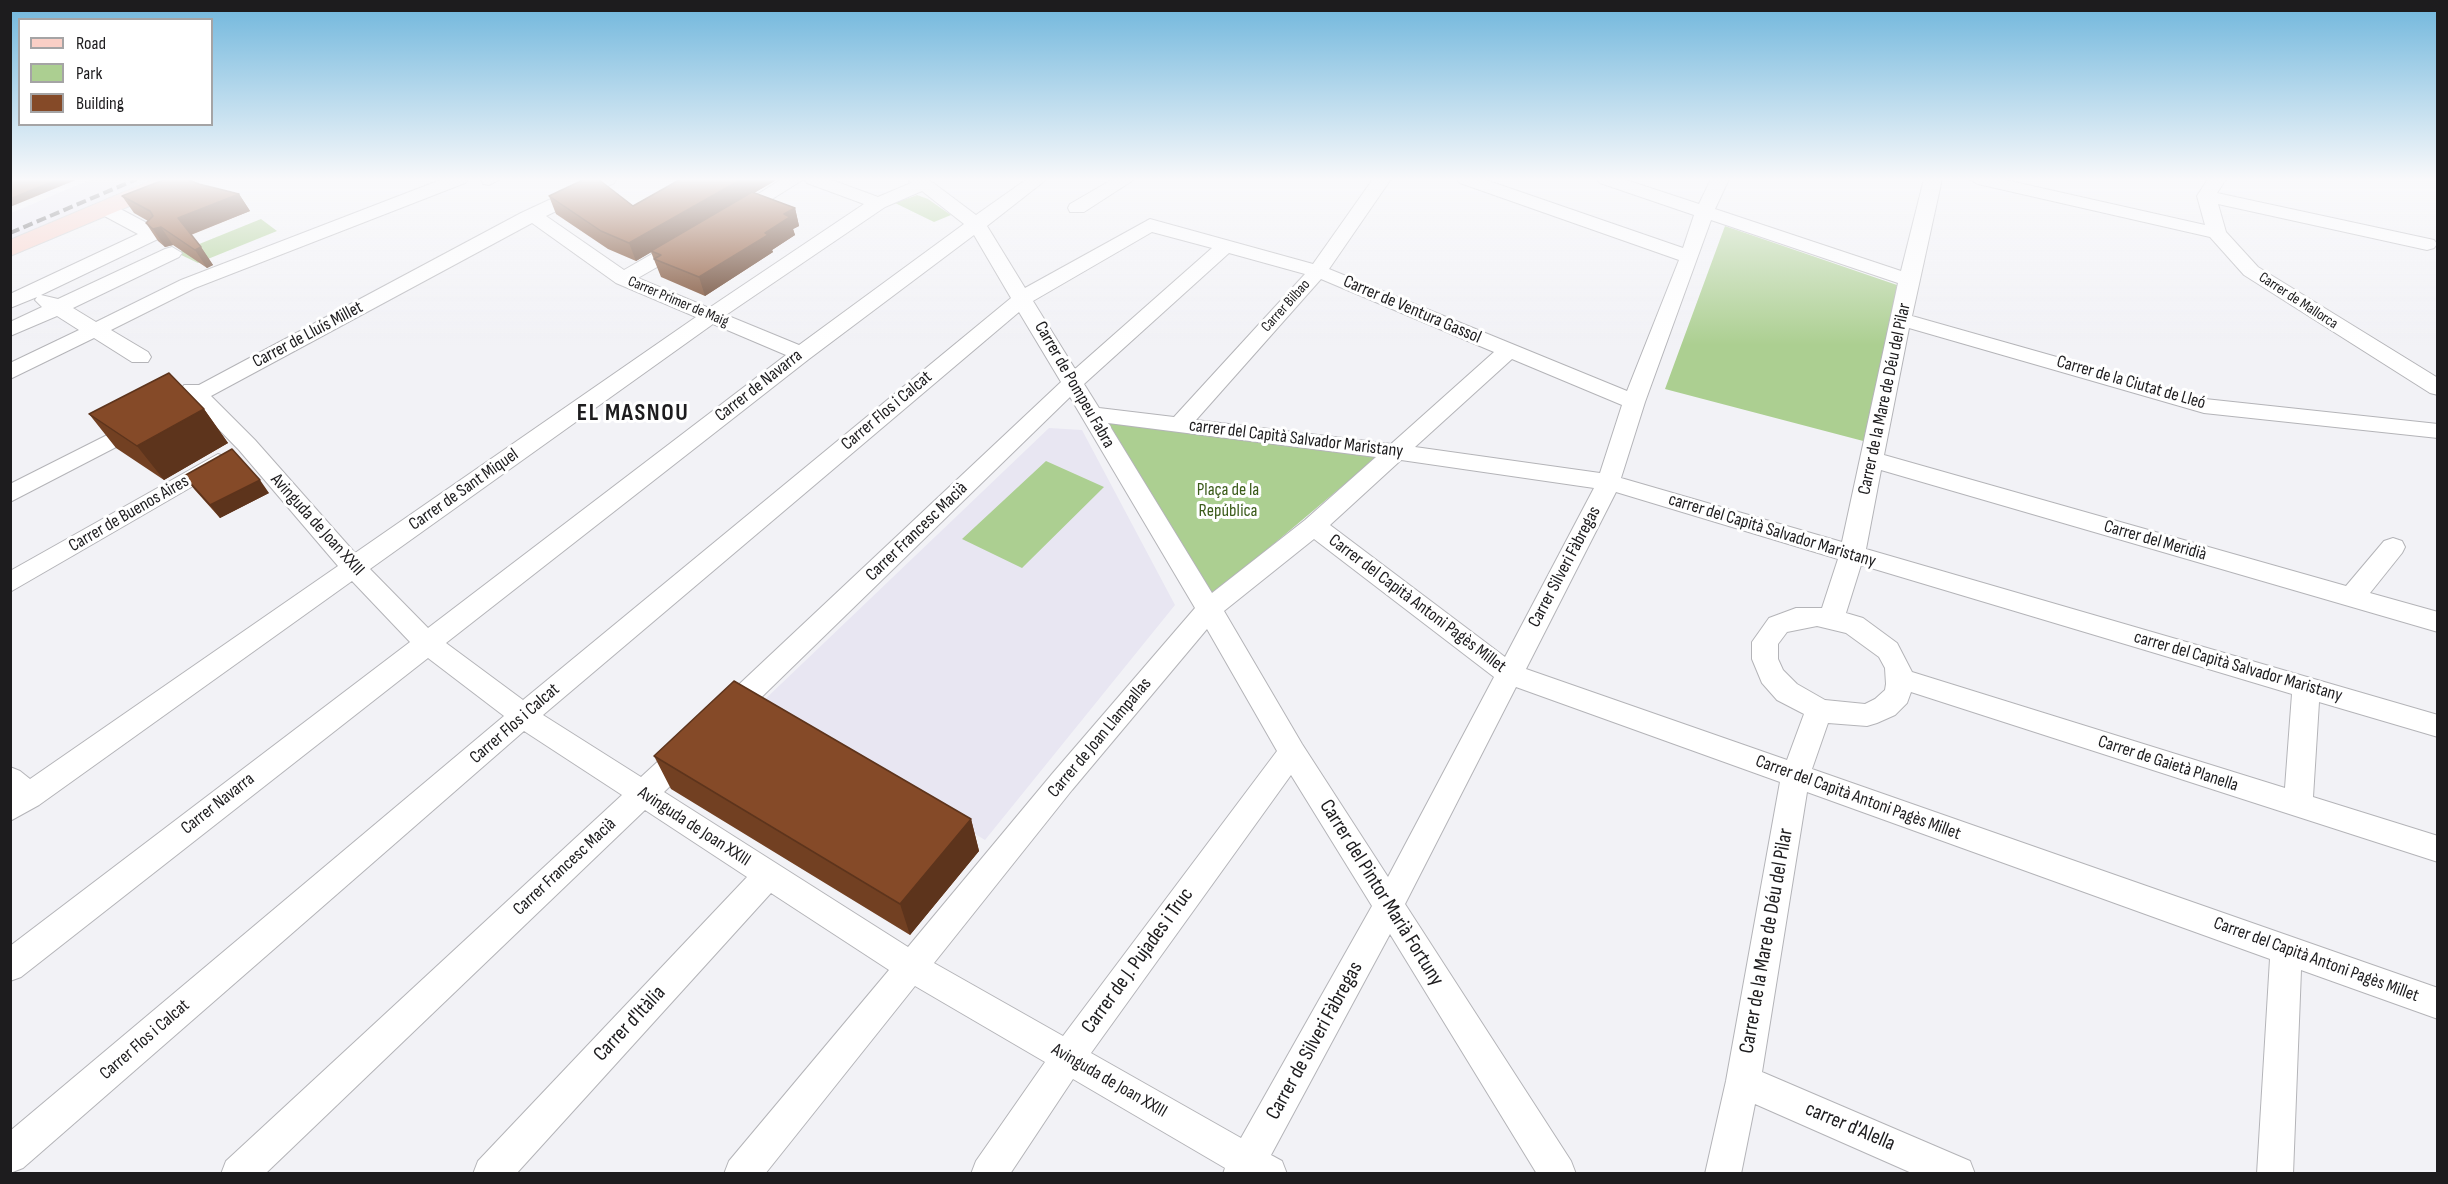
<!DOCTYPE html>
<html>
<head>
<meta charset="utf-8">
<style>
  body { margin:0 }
  #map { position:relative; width:2448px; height:1184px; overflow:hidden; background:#f2f2f6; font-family:"Sofia Sans Condensed",sans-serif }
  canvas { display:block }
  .frame { position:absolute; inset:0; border:12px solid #1d1c1e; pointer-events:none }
  .legend { position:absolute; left:18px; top:18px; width:195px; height:108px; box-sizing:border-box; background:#fff; border:2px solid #a5a4a5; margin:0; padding:8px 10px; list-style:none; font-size:18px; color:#1d1c1e }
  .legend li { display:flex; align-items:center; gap:12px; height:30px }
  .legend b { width:30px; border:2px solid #a5a4a5 }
</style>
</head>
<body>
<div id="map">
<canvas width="2448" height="1184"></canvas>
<div class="frame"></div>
<ul class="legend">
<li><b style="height:8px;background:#facfc6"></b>Road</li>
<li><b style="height:16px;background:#accf91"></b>Park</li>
<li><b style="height:16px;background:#854a28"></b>Building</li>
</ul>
</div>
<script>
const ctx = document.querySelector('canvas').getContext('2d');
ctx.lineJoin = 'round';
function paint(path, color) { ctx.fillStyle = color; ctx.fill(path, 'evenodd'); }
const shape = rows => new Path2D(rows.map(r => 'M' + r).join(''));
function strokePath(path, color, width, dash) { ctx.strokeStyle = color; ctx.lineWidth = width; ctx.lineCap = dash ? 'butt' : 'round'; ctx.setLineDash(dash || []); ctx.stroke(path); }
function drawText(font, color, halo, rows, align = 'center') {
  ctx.font = font + ' "Sofia Sans Condensed",sans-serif'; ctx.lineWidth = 6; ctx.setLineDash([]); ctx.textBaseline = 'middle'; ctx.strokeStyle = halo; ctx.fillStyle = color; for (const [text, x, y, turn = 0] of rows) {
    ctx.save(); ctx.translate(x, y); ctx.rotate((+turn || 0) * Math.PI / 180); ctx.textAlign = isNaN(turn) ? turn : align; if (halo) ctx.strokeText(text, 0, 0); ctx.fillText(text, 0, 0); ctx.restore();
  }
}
const built = shape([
  [92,179,152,179,11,239,11,213],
  [1049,428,1082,430,1175,605,985,840,759,705]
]);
const green = shape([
  [917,195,928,199,951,215,934,222,895,203],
  [261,219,277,231,198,263,177,253],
  [1725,226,1897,285,1867,442,1665,389],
  [1105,422,1377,457,1213,595],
  [1046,461,1104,487,1022,568,962,539]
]);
const minor = shape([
  [443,179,468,179,465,183,195,288,111,330,148,352,151,357,148,362,132,362,94,338,10,379,10,363,79,330,57,316,10,336,10,322,42,307,35,300,37,297,10,308,10,294,138,234,97,212,95,208,97,204,111,204,160,230,163,234,160,238,41,295,58,299,165,249,172,247,182,253,179,257,73,308,96,322,181,280,443,179],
  [481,179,500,179,489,185,483,184,481,179],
  [594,179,617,179,614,183,546,216,624,270,678,239,692,239,695,243,692,247,638,278,709,308,864,204,807,183,804,179,742,218,728,218,726,214,782,179,829,179,878,197,911,183,908,179,928,179,976,215,1027,179,1047,179,987,226,1025,288,1150,219,1313,264,1373,179,1391,179,1329,269,1627,391,1679,260,1460,183,1457,179,1483,179,1683,248,1694,215,1600,183,1597,179,1623,179,1699,204,1711,179,1729,179,1715,209,1901,271,1924,179,1942,179,1912,316,2205,399,2438,424,2438,438,2204,413,1909,328,1884,455,2346,586,2384,541,2393,538,2402,541,2405,547,2402,553,2370,593,2438,612,2438,632,1881,470,1866,549,2438,715,2438,737,2319,702,2313,797,2438,836,2438,862,1911,692,1907,703,1895,715,1877,723,1867,726,1828,723,1812,769,2438,988,2438,1019,2301,970,2293,1174,2257,1174,2270,959,1807,792,1762,1072,1970,1161,1975,1174,1914,1174,1755,1104,1741,1174,1705,1174,1726,1081,1780,782,1516,687,1405,904,1571,1161,1576,1174,1537,1174,1390,934,1271,1155,1282,1161,1287,1174,1223,1174,1225,1168,1073,1079,1010,1174,971,1174,976,1161,1045,1062,915,986,765,1174,724,1174,729,1161,889,970,771,893,516,1174,473,1174,478,1161,747,877,645,810,265,1174,221,1174,226,1161,622,795,524,731,23,1168,10,1173,10,1131,504,716,428,658,21,977,10,981,10,946,410,642,352,581,39,805,10,821,10,767,20,771,30,779,338,566,239,450,195,405,184,409,176,407,173,402,183,393,181,390,184,385,199,385,521,213,594,179],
  [922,191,964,224,799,345,726,315,885,207,922,191],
  [1711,220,1898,283,1842,542,1621,478,1645,402,1711,220],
  [532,223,616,283,696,317,355,553,255,440,211,396,532,223],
  [1152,232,1212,248,1075,369,1033,301,1152,232],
  [974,235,1011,298,523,700,446,643,809,359,974,235],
  [1229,253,1305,274,1174,417,1099,408,1084,384,1229,253],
  [1321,279,1494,352,1391,444,1196,420,1321,279],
  [1019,312,1061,382,716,706,712,714,716,722,726,725,736,722,1070,397,1195,608,1052,774,908,947,664,792,699,758,703,750,699,742,689,738,679,742,641,777,543,715,1019,312],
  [713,324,786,355,428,628,370,569,713,324],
  [1512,359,1622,405,1600,473,1415,447,1512,359],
  [1108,423,1376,457,1305,520,1212,593,1108,423],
  [1401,460,1594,488,1505,657,1330,525,1401,460],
  [1616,492,1838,559,1822,608,1796,608,1769,618,1752,642,1752,659,1762,683,1777,700,1804,714,1787,760,1526,669,1616,492],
  [1314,539,1494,677,1388,877,1302,744,1224,611,1314,539],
  [1861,565,2292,694,2285,788,1912,672,1897,643,1863,618,1846,613,1861,565],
  [1817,626,1846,633,1879,657,1885,668,1886,684,1885,690,1875,699,1865,704,1825,700,1797,684,1783,670,1778,659,1778,644,1787,632,1817,626],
  [1207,629,1277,751,1063,1036,934,963,1072,790,1207,629],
  [1291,775,1372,906,1241,1138,1091,1053,1291,775],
  [1113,179,1135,179,1084,212,1070,212,1068,208,1070,204,1113,179],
  [1969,179,2001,179,2205,225,2197,196,2208,179,2226,179,2217,193,2434,240,2437,244,2434,248,2427,250,2218,204,2226,232,2258,267,2438,378,2438,395,2430,393,2244,275,2210,237,1978,184,1969,179],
  [141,418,149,420,152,425,149,430,10,502,10,484,141,418],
  [218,454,226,457,230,462,226,467,10,592,10,571,218,454]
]);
const major = shape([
  [155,179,185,179,182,184,10,256,10,240,155,179]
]);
const rail = shape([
  [10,233,137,179]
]);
const wall = shape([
  [681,179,778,179,754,193,795,208,799,226,793,229,795,235,772,250,773,252,705,296,661,277,651,252,636,261,608,249,556,214,549,196,633,206],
  [199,184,239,194,250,211,191,235,201,247,213,265,207,268,173,245,165,247,158,241,146,223,148,221,134,213,122,196],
  [204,409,228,443,164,480,116,448,89,414],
  [184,476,269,493,220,518,194,489],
  [654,756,971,819,979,851,910,935,671,789]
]);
const shadedWall = shape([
  [59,179,78,179,10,207,10,199],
  [742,179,778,179,636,261,629,243],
  [239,194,250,211,189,235,178,218],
  [795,208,799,226,793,229,795,235,772,250,773,252,705,296,699,277,765,233,784,214],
  [161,227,173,245,165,247,153,229],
  [201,247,213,265,207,268,195,250],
  [204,409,228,443,164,480,137,446],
  [260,480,269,493,220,518,210,505],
  [971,819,979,851,910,935,900,904]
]);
const building = shape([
  [10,179,59,179,10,199,10,179],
  [166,179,186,179,199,184,239,194,178,218,201,247,195,250,161,227,153,229,146,223,153,216,150,211,122,196,166,179],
  [585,179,598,179,633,206,681,179,742,179,629,243,601,231,549,196,585,179],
  [752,192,795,208,784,214,790,217,765,233,768,235,699,277,654,259,661,255,651,251,752,192],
  [169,373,204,409,137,446,89,414,169,373],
  [232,449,260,480,210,505,184,476,232,449],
  [734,681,971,819,900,904,654,756,734,681]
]);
const farStreetnames = [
  ["Carrer de Mallorca",2298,301,33],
  ["Carrer Primer de Maig",678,302,23],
  ["Carrer Bilbao",1286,306,-48]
];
const streetNames = [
  ["Carrer de Ventura Gassol",1412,310,23],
  ["Carrer de Lluís Millet",308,335,-28],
  ["Carrer de la Ciutat de Lleó",2131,383,16],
  ["Carrer de Pompeu Fabra",1074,385,60],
  ["Carrer de Navarra",759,386,-38],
  ["Carrer de la Mare de Déu del Pilar",1885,399,-78],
  ["Carrer Flos i Calcat",887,411,-40],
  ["carrer del Capità Salvador Maristany",1296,439,7],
  ["Carrer de Sant Miquel",464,490,-35],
  ["Carrer de Buenos Aires",129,514,-30],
  ["Avinguda de Joan XXIII",317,525,48],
  ["carrer del Capità Salvador Maristany",1772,531,17],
  ["Carrer Francesc Macià",917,532,-44],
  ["Carrer del Meridià",2155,541,16],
  ["Carrer Silveri Fàbregas",1565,567,-62],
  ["Carrer del Capità Antoni Pagès Millet",1417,604,37],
  ["carrer del Capità Salvador Maristany",2238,667,16],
  ["Carrer Flos i Calcat",515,724,-41],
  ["Carrer de Joan Llampallas",1100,738,-50],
  ["Carrer de Gaietà Planella",2168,764,18],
  ["Carrer del Capità Antoni Pagès Millet",1858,798,20],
  ["Carrer Navarra",218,804,-38],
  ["Avinguda de Joan XXIII",694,827,33],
  ["Carrer Francesc Macià",565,867,-43],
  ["Carrer del Capità Antoni Pagès Millet",2316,960,20],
  ["Carrer Flos i Calcat",145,1040,-41],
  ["Avinguda de Joan XXIII",1109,1081,30]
];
const parkNames = [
  ["Plaça de la",1228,490],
  ["República",1228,511]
];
const nearStreetnames = [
  ["Carrer del Pintor Marià Fortuny",1381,893,58],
  ["Carrer de la Mare de Déu del Pilar",1767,941,-80],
  ["Carrer de J. Pujades i Truc",1138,961,-54],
  ["Carrer d'Itàlia",630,1024,-47],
  ["Carrer de Silveri Fàbregas",1315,1041,-61],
  ["carrer d'Alella",1850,1127,23]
];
const districtNames = [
  ["EL MASNOU",633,414]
];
paint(built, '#e8e6f2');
paint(green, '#accf91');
strokePath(minor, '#b4b4b8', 2);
strokePath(major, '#cdcdce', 2);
paint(minor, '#fff');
paint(major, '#facfc6');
strokePath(rail, '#545355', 4, [10, 4.5]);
paint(wall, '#724022');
paint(shadedWall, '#5d341c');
paint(building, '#854a28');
strokePath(building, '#5d341c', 1.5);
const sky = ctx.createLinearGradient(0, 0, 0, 345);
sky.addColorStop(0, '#6fb6dc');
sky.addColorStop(0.52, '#f9f9fb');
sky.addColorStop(1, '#f9f9fb00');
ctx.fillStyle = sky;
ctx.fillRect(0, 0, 2448, 345);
drawText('15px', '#1d1c1e', '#fff', farStreetnames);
drawText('18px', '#1d1c1e', '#fff', streetNames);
drawText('18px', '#3b5b1a', '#fff', parkNames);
drawText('21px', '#1d1c1e', '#fff', nearStreetnames);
ctx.letterSpacing = '1.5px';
drawText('bold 24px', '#1d1c1e', '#fff', districtNames);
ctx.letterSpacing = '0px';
</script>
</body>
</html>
